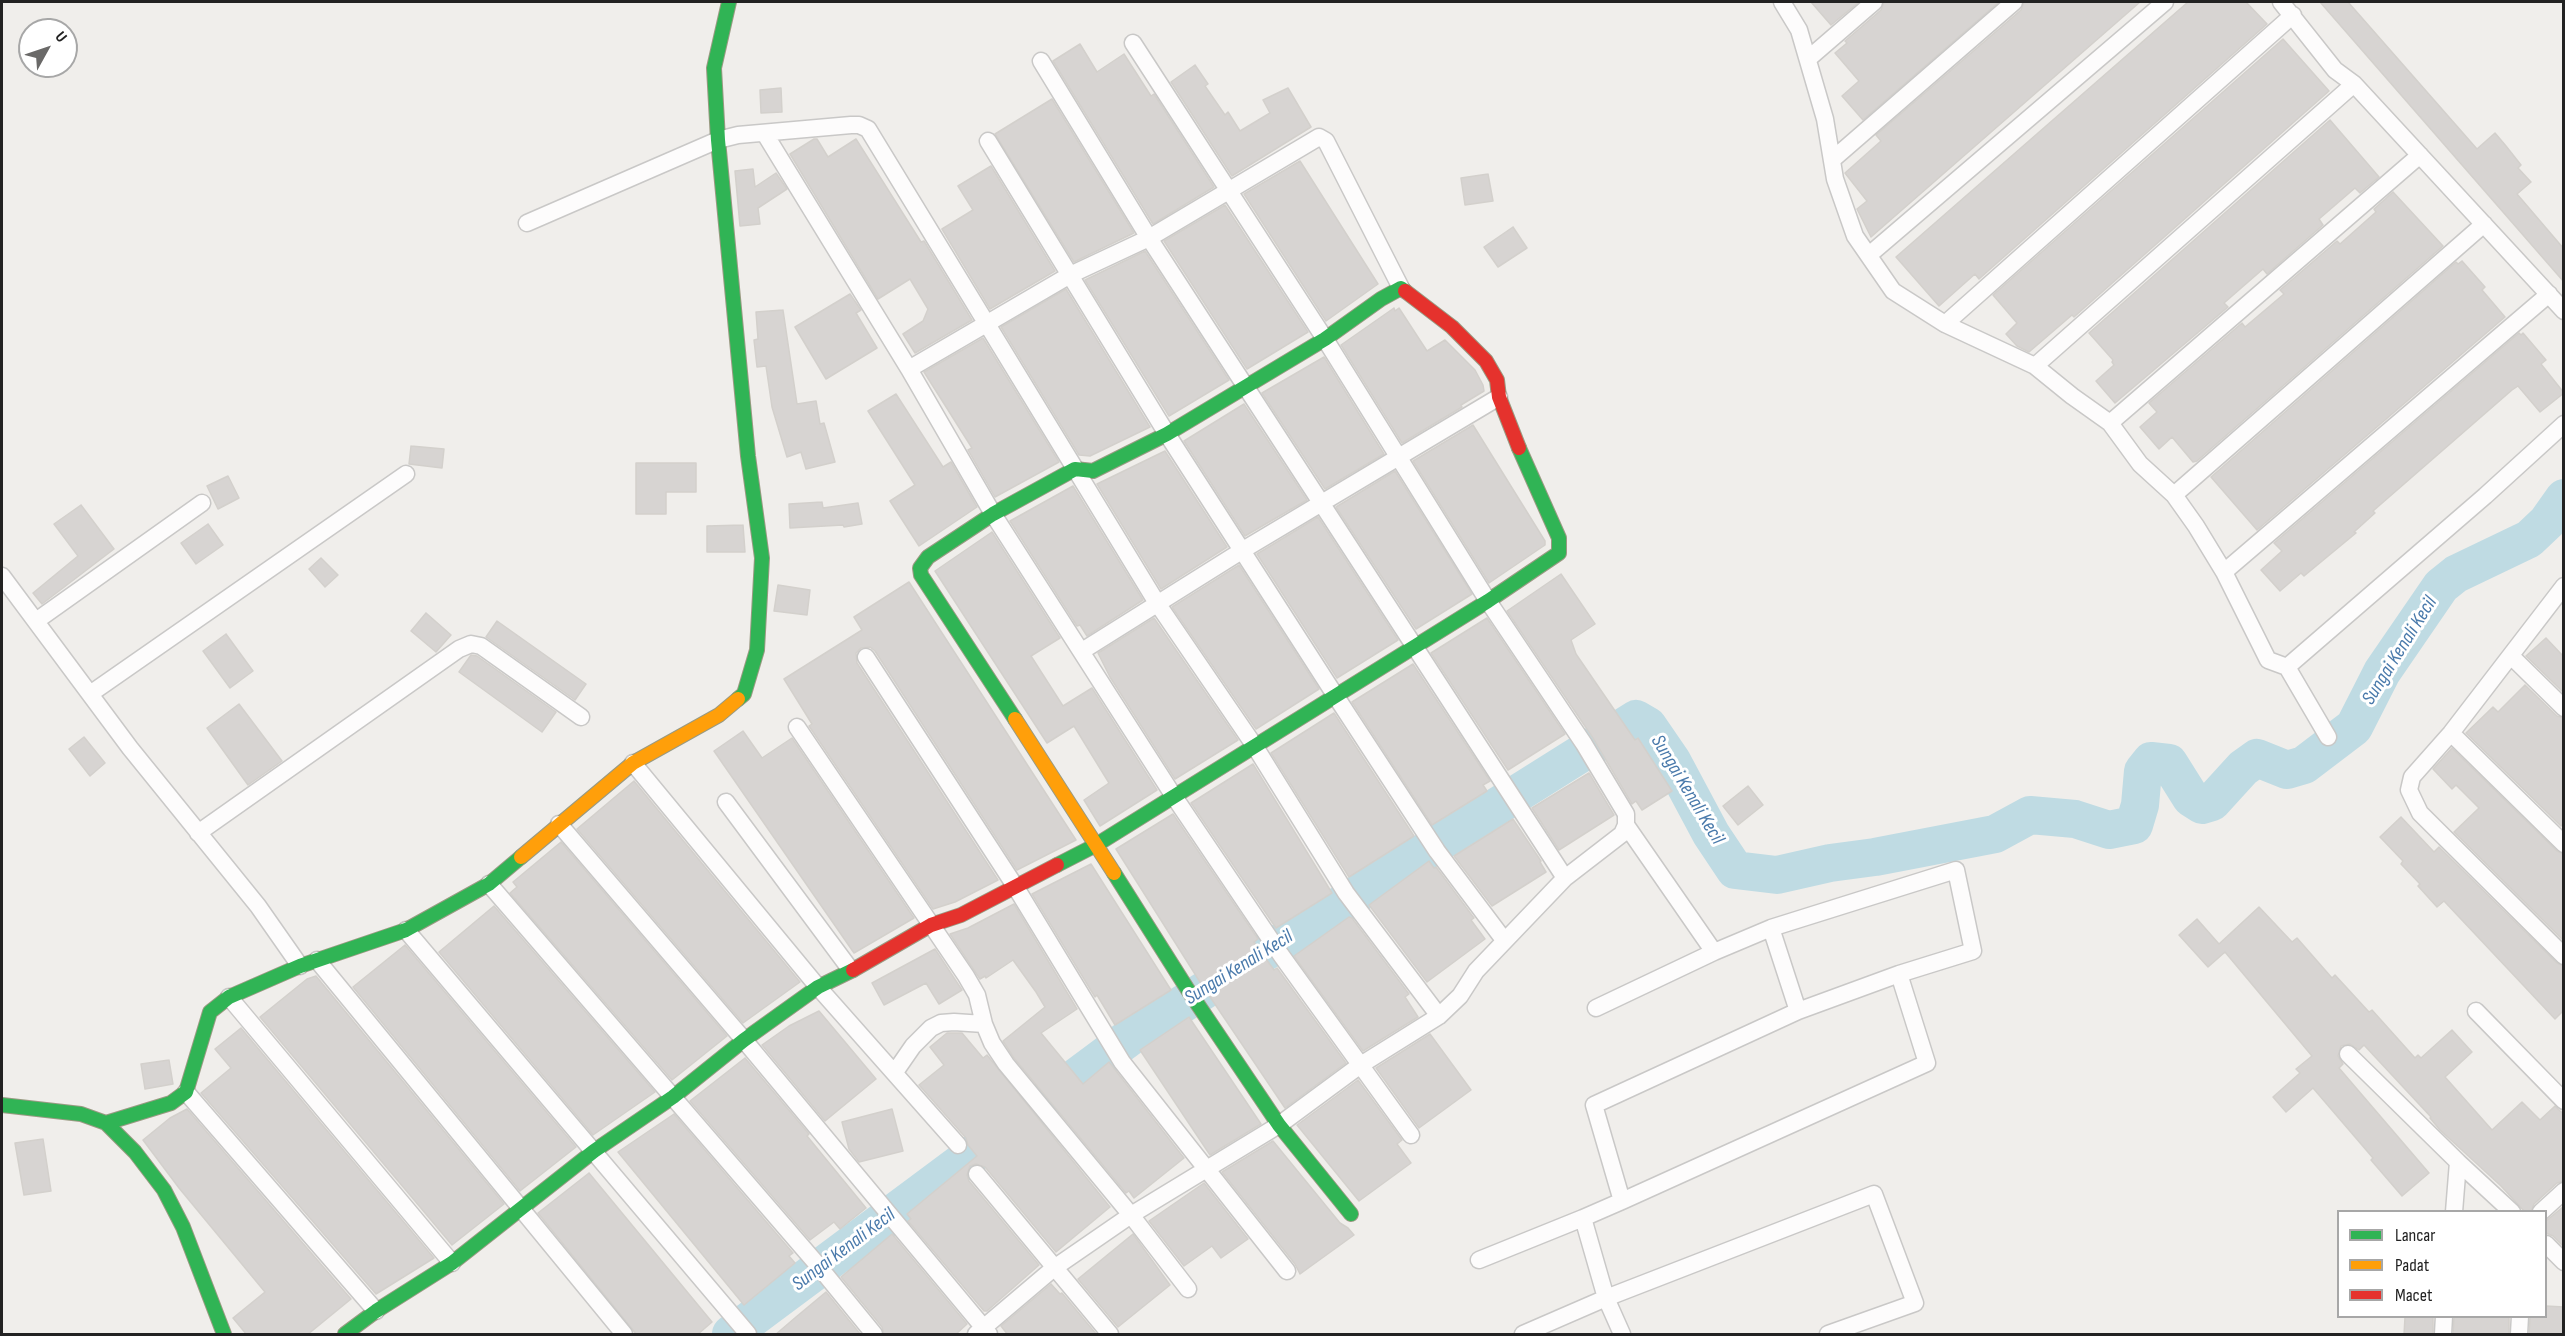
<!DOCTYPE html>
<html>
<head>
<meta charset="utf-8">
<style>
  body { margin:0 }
  #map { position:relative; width:2565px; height:1336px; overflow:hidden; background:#f0eeeb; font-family:"Sofia Sans Condensed",sans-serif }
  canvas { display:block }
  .frame { position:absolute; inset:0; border:3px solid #222; pointer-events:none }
  .legend { position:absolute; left:2337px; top:1210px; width:210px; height:108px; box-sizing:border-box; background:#fff; border:2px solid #a7a7a7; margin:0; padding:8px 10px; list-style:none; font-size:18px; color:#222 }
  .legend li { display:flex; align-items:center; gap:12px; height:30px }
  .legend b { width:30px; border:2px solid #a7a7a7 }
  .north { position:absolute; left:18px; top:18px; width:60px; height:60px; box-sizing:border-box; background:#fff; border:2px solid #a7a7a7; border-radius:50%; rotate:50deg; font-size:16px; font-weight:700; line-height:24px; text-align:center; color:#222 }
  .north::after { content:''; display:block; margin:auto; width:21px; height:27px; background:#6a6968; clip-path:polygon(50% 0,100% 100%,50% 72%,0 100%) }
</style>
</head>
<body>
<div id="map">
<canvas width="2565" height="1336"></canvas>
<div class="frame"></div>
<ul class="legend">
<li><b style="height:8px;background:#30b455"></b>Lancar</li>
<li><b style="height:8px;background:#ff9f0a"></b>Padat</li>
<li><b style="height:8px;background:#e5322d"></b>Macet</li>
</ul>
<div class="north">U</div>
</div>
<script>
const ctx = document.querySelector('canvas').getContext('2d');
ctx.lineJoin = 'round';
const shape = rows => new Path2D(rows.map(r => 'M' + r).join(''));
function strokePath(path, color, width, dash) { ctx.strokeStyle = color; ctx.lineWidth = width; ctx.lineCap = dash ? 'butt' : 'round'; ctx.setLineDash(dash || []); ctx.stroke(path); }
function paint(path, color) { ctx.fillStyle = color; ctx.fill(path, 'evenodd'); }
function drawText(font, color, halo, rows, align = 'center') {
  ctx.font = font + ' "Sofia Sans Condensed",sans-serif'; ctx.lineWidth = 6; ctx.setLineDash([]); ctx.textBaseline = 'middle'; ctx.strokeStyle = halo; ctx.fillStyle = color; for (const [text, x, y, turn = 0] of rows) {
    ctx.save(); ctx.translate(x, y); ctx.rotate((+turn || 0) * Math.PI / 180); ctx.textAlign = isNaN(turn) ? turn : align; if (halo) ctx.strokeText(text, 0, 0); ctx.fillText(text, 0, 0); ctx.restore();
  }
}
const river = shape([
  [731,1334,1130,1037,1636,719,1648,726,1672,761,1711,834,1735,870,1777,875,1830,863,1875,857,1995,834,2030,815,2075,819,2109,830,2134,825,2140,805,2143,771,2151,761,2169,763,2191,798,2202,805,2212,802,2243,768,2257,758,2287,770,2304,765,2354,727,2382,672,2441,586,2456,574,2529,539,2547,522,2564,498]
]);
const building = shape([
  [1811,2,1859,2,1831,25,1811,2],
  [1884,2,1999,2,1863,120,1842,96,1859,81,1835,53,1847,43,1845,41,1881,10,1884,2],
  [2024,2,2140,2,1871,237,1857,209,1867,201,1845,173,1881,141,1876,135,2021,10,2024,2],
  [2188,2,2246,2,2267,24,1979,279,1975,274,1939,306,1896,257,2188,2],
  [2320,2,2348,2,2477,149,2495,133,2506,146,2521,165,2518,168,2531,182,2517,194,2564,249,2564,282,2320,2],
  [2283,39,2329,91,2074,317,2072,315,2029,352,2017,346,2006,334,2017,323,1993,295,2283,39],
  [1080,44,1097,72,1124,54,1151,96,1154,94,1214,187,1153,224,1053,61,1080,44],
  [1195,65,1208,84,1205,86,1225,115,1228,112,1240,131,1270,113,1263,100,1288,88,1311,127,1232,176,1171,82,1195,65],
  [781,88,782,112,761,113,760,90,781,88],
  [1052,99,1134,233,1074,262,995,134,1052,99],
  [2330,120,2379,177,2360,193,2355,188,2319,219,2323,225,2267,274,2263,269,2224,303,2228,307,2115,403,2096,381,2114,365,2112,362,2113,360,2089,333,2330,120],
  [814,139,817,139,828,157,856,139,921,242,924,241,972,320,915,353,903,334,923,321,928,309,910,279,878,299,790,154,814,139],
  [1300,161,1378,284,1326,321,1244,194,1300,161],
  [991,166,1055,271,990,309,942,229,973,210,958,186,991,166],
  [753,169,755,187,776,173,787,189,758,208,760,224,740,226,735,171,753,169],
  [1488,174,1493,201,1465,205,1461,178,1488,174],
  [2393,192,2443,246,2197,461,2193,462,2172,437,2159,449,2140,427,2157,412,2149,403,2242,323,2245,327,2284,294,2280,290,2337,241,2340,244,2376,212,2374,209,2393,192],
  [1225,205,1308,332,1247,369,1164,241,1225,205],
  [1513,227,1527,248,1498,267,1484,247,1513,227],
  [1145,251,1229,380,1169,416,1085,280,1145,251],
  [2462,261,2485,287,2482,290,2505,317,2257,530,2211,477,2456,262,2458,264,2462,261],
  [1066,289,1150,427,1090,456,1079,455,1001,327,1066,289],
  [850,294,861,310,856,313,877,348,826,379,795,327,850,294],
  [1394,308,1395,311,1399,308,1427,351,1445,340,1475,370,1483,385,1484,391,1461,405,1462,407,1402,443,1341,345,1394,308],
  [783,310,797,404,816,401,820,424,824,423,835,462,806,469,801,452,787,457,772,407,766,366,757,367,754,340,758,339,756,312,783,310],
  [2519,333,2521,335,2523,333,2546,360,2541,364,2564,393,2540,412,2518,386,2512,390,2373,511,2375,513,2354,532,2356,533,2304,576,2301,573,2280,591,2261,570,2282,551,2274,543,2519,333],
  [983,338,1059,462,995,497,968,450,972,448,924,372,983,338],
  [1324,357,1384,454,1325,489,1262,393,1324,357],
  [896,394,943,467,951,462,977,507,919,546,890,501,915,485,868,411,896,394],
  [1244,404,1307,500,1245,536,1184,441,1244,404],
  [1473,425,1545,541,1545,545,1489,583,1413,461,1473,425],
  [411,446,444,449,442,468,409,464,411,446],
  [1165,451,1227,547,1161,589,1097,484,1165,451],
  [636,463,696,463,696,492,666,492,666,514,636,514,636,463],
  [1395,471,1472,594,1416,629,1336,507,1395,471],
  [228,476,239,498,218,509,207,486,228,476],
  [1073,486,1143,600,1087,636,1080,625,1077,626,1010,521,1073,486],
  [822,502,823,508,858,503,862,524,844,527,843,525,790,528,789,504,822,502],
  [81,505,114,549,42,604,33,593,78,556,54,524,81,505],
  [1318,517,1398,640,1337,678,1257,554,1318,517],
  [208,524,223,545,196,564,181,543,208,524],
  [743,525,745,552,707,552,707,526,743,525],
  [992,532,1060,638,1031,656,1063,706,1092,688,1157,790,1100,826,1084,800,1109,783,1074,726,1047,743,935,571,992,532],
  [321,558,338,575,325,587,309,569,321,558],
  [1239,565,1319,689,1256,729,1172,607,1239,565],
  [1561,574,1595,624,1571,640,1576,654,1635,740,1638,738,1672,791,1642,810,1636,801,1632,804,1593,738,1507,611,1561,574],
  [909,582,1076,840,1017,870,875,651,870,647,861,648,856,653,857,663,998,880,955,902,933,909,809,726,812,724,784,679,862,630,854,617,909,582],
  [778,585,810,590,807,615,774,611,778,585],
  [426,613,451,635,436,652,411,631,426,613],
  [1154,618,1238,740,1175,779,1110,677,1098,653,1154,618],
  [1487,618,1565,734,1508,770,1431,653,1487,618],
  [497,621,586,684,575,700,486,637,497,621],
  [226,634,253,671,230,688,203,651,226,634],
  [2546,638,2564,657,2564,693,2526,656,2546,638],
  [471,655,477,656,556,712,542,732,459,672,471,655],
  [1413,664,1490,781,1483,785,1487,791,1432,825,1352,702,1413,664],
  [2525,685,2557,716,2564,718,2564,823,2561,826,2466,733,2493,707,2498,712,2525,685],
  [239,704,282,761,248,785,207,728,239,704],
  [1334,713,1414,836,1349,877,1271,753,1334,713],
  [743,731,762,758,792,738,914,918,854,953,714,751,743,731],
  [84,737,105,763,90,776,69,749,84,737],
  [2452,748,2557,851,2564,854,2564,941,2454,832,2479,808,2456,785,2452,789,2433,769,2452,748],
  [1253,764,1332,893,1276,928,1191,803,1253,764],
  [1589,773,1614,815,1559,850,1532,808,1589,773],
  [634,781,800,982,743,1023,577,829,634,781],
  [1748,786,1763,805,1738,825,1723,806,1748,786],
  [1173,814,1258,939,1254,942,1274,970,1277,968,1346,1063,1285,1108,1200,982,1116,849,1173,814],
  [2401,817,2434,852,2439,847,2557,963,2564,966,2564,1010,2555,1019,2444,901,2437,907,2418,886,2420,884,2401,864,2403,861,2380,837,2401,817],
  [1513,819,1541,861,1540,862,1546,872,1492,906,1454,856,1513,819],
  [561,842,727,1036,672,1080,510,893,517,887,513,882,561,842],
  [1429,861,1434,868,1436,867,1474,918,1471,920,1485,939,1427,982,1369,905,1429,861],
  [1091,864,1171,990,1115,1025,1097,995,1095,997,1032,894,1091,864],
  [1014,904,1077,1009,1041,1033,1083,1084,1109,1062,1184,1158,1134,1198,1129,1191,1126,1193,1014,1058,1003,1041,1045,1007,1036,992,1013,960,986,978,985,976,980,979,950,934,968,928,1014,904],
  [494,906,655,1092,593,1135,439,952,494,906],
  [2259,907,2292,942,2297,938,2332,978,2335,975,2369,1012,2372,1010,2415,1058,2418,1055,2421,1058,2452,1030,2472,1052,2445,1077,2492,1130,2522,1102,2540,1120,2555,1106,2560,1111,2564,1114,2564,1181,2557,1183,2534,1204,2531,1212,2525,1212,2501,1186,2440,1130,2430,1118,2431,1117,2364,1045,2359,1050,2350,1044,2341,1046,2338,1056,2343,1064,2339,1068,2429,1173,2402,1196,2371,1160,2373,1158,2313,1088,2286,1112,2273,1097,2300,1073,2296,1069,2312,1056,2225,952,2208,967,2179,935,2197,919,2219,944,2259,907],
  [1349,917,1352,918,1409,994,1405,997,1418,1017,1363,1051,1294,956,1349,917],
  [405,945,576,1147,520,1191,353,987,405,945],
  [935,949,962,990,939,1004,926,983,884,1005,872,983,935,949],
  [316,976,504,1204,452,1245,260,1017,307,979,316,976],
  [819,1011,876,1079,825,1121,762,1045,789,1026,819,1011],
  [1189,1017,1261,1124,1210,1155,1140,1050,1189,1017],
  [241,1028,434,1258,376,1294,201,1093,231,1068,215,1049,241,1028],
  [947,1033,962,1033,983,1058,987,1055,1110,1207,1056,1252,985,1167,976,1164,970,1166,967,1175,969,1181,1039,1265,987,1311,984,1311,908,1221,911,1219,907,1214,977,1156,968,1145,966,1138,919,1085,944,1065,930,1047,947,1033],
  [1430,1034,1471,1090,1419,1128,1376,1068,1430,1034],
  [745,1058,809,1134,807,1136,866,1208,840,1229,834,1222,810,1240,690,1101,745,1058],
  [169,1060,173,1084,145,1089,141,1064,169,1060],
  [1358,1080,1402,1140,1397,1144,1411,1163,1359,1201,1297,1125,1358,1080],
  [187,1109,351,1299,307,1335,247,1335,233,1318,265,1292,179,1188,143,1140,170,1118,187,1109],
  [892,1109,903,1151,859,1162,849,1149,842,1122,892,1109],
  [674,1114,793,1253,789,1256,795,1263,744,1305,618,1152,674,1114],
  [43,1139,51,1191,24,1195,15,1143,43,1139],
  [1273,1141,1340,1223,1348,1228,1354,1235,1300,1274,1295,1264,1222,1172,1273,1141],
  [589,1173,712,1322,697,1335,637,1335,538,1213,589,1173],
  [1204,1183,1248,1239,1221,1258,1212,1246,1184,1266,1149,1221,1204,1183],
  [2564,1206,2564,1247,2553,1236,2546,1233,2546,1221,2564,1206],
  [892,1234,967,1324,955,1335,884,1335,882,1327,841,1277,892,1234],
  [1133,1234,1170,1285,1118,1327,1078,1279,1133,1234],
  [1051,1284,1060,1294,1062,1293,1097,1335,1008,1335,1001,1326,1051,1284],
  [826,1292,861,1335,775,1335,796,1317,826,1292],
  [2546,1306,2564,1307,2564,1335,2529,1335,2530,1317,2546,1317,2546,1306],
  [2405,1317,2433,1317,2433,1335,2404,1335,2405,1317],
  [2454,1317,2509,1317,2509,1335,2453,1335,2454,1317]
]);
const street = shape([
  [1782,2,1799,30,1825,119,1835,179,1855,236,1893,291,1945,324,2035,366,2072,396,2110,423,2140,464,2174,495,2196,526,2224,572,2268,660,2287,667,2328,737],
  [2281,2,2335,70,2354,84,2564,311],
  [1808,59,1874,2],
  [1041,61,1149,238,1565,878],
  [765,134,909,369,993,514,1173,795,1281,955,1411,1135],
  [988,141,1167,434,1335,695,1437,851,1504,940],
  [1832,160,2014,2],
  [527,223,718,140,738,135,851,125,859,125,868,129,1157,603,1254,745,1346,893,1439,1016],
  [1869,255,2165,2],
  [1945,324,2293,15],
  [2035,366,2354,84],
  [909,369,1070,275,1149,238,1319,137,1326,141,1401,288],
  [2110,423,2420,155],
  [2174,495,2484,224],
  [2224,572,2549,294],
  [2,576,130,748,258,906,300,966],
  [2564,586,2451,733,2412,777,2409,790,2420,813,2564,956],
  [36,621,202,503],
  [1082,651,1243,550,1499,397],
  [2511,656,2564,708],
  [866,657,1015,886,1122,1062,1287,1271],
  [2287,667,2485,496,2564,424],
  [90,694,406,474],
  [797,727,966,976,977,995,984,1024,992,1043,1006,1064,1131,1215,1188,1289],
  [2451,733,2564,844],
  [633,763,818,987,958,1145],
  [726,802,850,969],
  [559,824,744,1040,989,1334],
  [1626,825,1714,952,1771,928,1956,870,1973,951,1899,974],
  [198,833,459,649,471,644,481,646,581,717],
  [489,884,816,1263,874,1334],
  [1771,928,1798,1011],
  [406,930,748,1334],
  [317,960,624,1334],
  [229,997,452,1263],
  [1596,1008,1714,952],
  [2476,1011,2564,1101],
  [2348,1054,2458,1162,2512,1212],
  [895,1072,913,1046,931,1028,941,1023,954,1022,984,1024],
  [186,1092,376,1311],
  [977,1174,1110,1334],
  [1622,1201,1594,1105,1798,1011,1899,974,1927,1063,1622,1201,1583,1218,1606,1298,1622,1334],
  [2454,1212,2458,1162],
  [2541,1212,2564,1191],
  [2546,1244,2564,1262],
  [1479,1260,1583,1218],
  [976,1334,1054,1268,1131,1215,1279,1125,1359,1066,1439,1016,1460,996,1476,971,1565,878,1622,834,1626,825,1626,814,1584,744,1488,601,1325,339,1133,43],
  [1523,1334,1606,1298,1874,1194,1915,1303,1828,1334],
  [2443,1334,2444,1316],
  [2519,1334,2520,1316]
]);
const fast = shape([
  [729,2,714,68,718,140,748,456,762,558,757,650,744,694,738,699],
  [1015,719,921,575,920,568,928,557,993,514,1075,469,1093,471,1167,434,1325,339,1381,299,1401,288,1405,291],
  [1057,865,1096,845,1488,601,1559,553,1559,538,1519,448],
  [1114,873,1188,990,1279,1125,1351,1214],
  [2,1105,81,1114,106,1123,135,1152,164,1190,183,1227,224,1334],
  [106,1123,171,1103,186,1092,210,1012,229,997,300,966,406,930,489,884,521,857],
  [345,1334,376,1311,452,1263,594,1151,673,1097,744,1040,818,987,853,970]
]);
const slow = shape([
  [1015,719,1114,873],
  [521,857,633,763,719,715,738,699]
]);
const jam = shape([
  [1405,291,1452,327,1486,361,1497,380,1499,397,1519,448],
  [853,970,931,925,961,915,1057,865]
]);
const waterNames = [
  ["Sungai Kenali Kecil",2400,651,-58],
  ["Sungai Kenali Kecil",1687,790,59],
  ["Sungai Kenali Kecil",1239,968,-32],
  ["Sungai Kenali Kecil",844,1250,-37]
];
strokePath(river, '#bfdbe3', 38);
paint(building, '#d7d4d2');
strokePath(building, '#d3d0cc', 1.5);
strokePath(street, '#c9c8c7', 19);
strokePath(fast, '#999a82', 16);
strokePath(slow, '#999a82', 16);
strokePath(jam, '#999a82', 16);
strokePath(street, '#fdfcfc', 16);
strokePath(fast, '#30b455', 14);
strokePath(slow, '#ff9f0a', 14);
strokePath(jam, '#e5322d', 14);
drawText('italic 20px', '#4a7aab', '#fff', waterNames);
</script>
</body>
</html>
